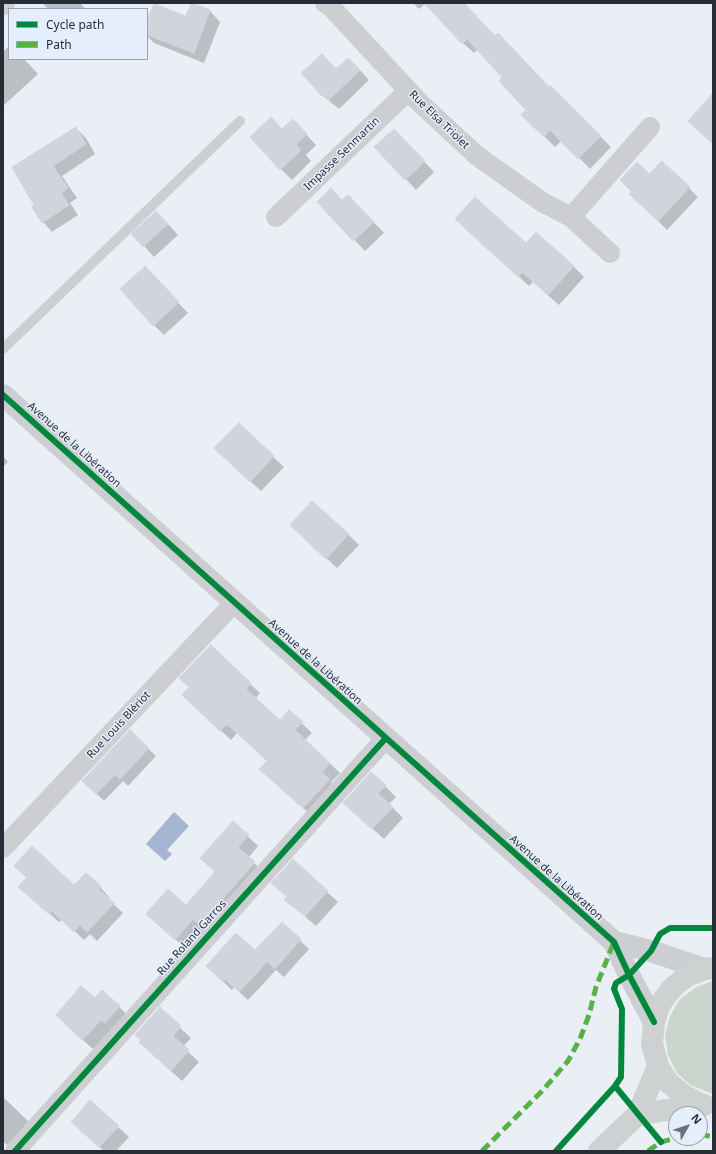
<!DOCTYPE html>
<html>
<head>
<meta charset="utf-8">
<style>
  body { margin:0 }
  #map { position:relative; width:716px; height:1154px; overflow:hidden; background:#eaeff6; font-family:"Noto Sans",sans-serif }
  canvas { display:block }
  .frame { position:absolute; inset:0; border:4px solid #272d36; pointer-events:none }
  .legend { position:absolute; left:8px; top:8px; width:140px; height:52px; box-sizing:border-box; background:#e4eefc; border:1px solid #98a1ad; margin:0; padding:5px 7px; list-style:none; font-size:12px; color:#272d36 }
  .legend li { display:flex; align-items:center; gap:8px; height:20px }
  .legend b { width:20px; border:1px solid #98a1ad }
  .north { position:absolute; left:668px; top:1106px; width:40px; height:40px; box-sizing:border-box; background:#e4eefc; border:1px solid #98a1ad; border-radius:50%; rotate:51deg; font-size:11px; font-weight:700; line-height:16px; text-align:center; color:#272d36 }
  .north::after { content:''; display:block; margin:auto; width:14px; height:18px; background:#6b7179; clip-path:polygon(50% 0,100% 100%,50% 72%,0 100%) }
</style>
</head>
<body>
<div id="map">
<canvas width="716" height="1154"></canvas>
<div class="frame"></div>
<ul class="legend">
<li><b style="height:5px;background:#00873e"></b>Cycle path</li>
<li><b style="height:5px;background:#56b246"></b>Path</li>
</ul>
<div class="north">N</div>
</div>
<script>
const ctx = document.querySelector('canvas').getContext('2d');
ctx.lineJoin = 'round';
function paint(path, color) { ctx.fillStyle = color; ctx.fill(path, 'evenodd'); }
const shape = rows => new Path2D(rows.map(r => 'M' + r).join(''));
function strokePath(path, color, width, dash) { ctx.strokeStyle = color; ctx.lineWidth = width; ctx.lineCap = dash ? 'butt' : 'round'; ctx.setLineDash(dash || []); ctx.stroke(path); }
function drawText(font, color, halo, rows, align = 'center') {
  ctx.font = font + ' "Noto Sans",sans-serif'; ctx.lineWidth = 3; ctx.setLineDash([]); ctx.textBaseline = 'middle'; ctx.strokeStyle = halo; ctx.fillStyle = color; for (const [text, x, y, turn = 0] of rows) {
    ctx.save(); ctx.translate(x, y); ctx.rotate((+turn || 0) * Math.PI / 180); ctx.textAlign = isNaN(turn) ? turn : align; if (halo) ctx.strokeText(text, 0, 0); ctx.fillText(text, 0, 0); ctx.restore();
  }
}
const green = shape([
  [713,981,713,1094,690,1085,677,1073,668,1055,665,1035,670,1016,680,999,696,987]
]);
const water = shape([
  [174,812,189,826,167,850,172,854,165,861,146,844]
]);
const shadow = shape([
  [42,3,80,3,86,9,48,9],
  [413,3,426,3,419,9],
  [431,3,463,3,495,37,551,88,611,147,590,169,562,140,555,147,523,115,528,110,504,77,478,49,474,53,463,43,435,13],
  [192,4,210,11,220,22,204,63,154,43,147,36,147,25,186,18],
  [9,46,9,59,24,59,38,74,3,106,3,52],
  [358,68,369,80,339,109,322,95,336,70],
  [76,128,86,138,95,154,62,176,77,198,70,203,78,215,52,232,43,222,36,206,14,167],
  [282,130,303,131,316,145,306,155,311,161,292,180,281,169],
  [405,141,434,172,416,190,406,179],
  [649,175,689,188,698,197,667,230,640,203],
  [343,201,359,207,384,233,365,251,318,202],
  [456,219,526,245,573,266,584,277,559,305,533,282,529,286],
  [167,223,178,235,154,257,144,246],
  [155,278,188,313,164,335,154,325],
  [239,425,284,467,261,491,226,459],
  [3,456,8,462,3,467],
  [348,534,359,545,337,568,302,535],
  [180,678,250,684,260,693,255,699,280,721,289,711,312,733,305,740,340,773,331,782,339,789,313,817,271,779,268,761,237,733,231,740,193,704,190,688],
  [130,731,156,756,128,786,123,781,104,801,84,781],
  [385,786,396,797,389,804,403,818,384,839,355,813],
  [233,823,258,846,248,858,265,873,186,949,147,914,186,907,216,873],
  [15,866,74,887,100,887,109,897,108,899,123,913,97,941,90,934,84,940,62,919,59,922,19,887,27,878],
  [327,892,338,902,316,926,286,900],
  [282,924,309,949,284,977,276,970,248,1000,234,987,232,990,216,975,255,952],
  [102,991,130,1017,93,1049,67,1026],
  [160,1009,191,1038,183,1047,199,1062,182,1081,151,1053],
  [3,1097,29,1122,8,1146,3,1141],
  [118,1127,129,1137,116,1151,104,1151,83,1132]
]);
const building = shape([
  [191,3,210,10,194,53,147,35,147,22,154,4,186,16,191,3],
  [424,3,464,3,495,36,498,33,550,88,551,86,601,136,578,159,550,130,544,137,521,115,526,110,499,81,502,77,467,39,462,44,424,3],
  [322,54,336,69,348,58,360,70,329,100,325,96,322,96,301,73,322,54],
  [713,93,713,144,688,121,713,93],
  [271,117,282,129,293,119,307,134,296,144,301,150,280,170,250,137,271,117],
  [76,127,86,144,53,166,68,188,61,193,69,205,42,223,32,207,34,205,12,167,76,127],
  [394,129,425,161,405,180,374,147,394,129],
  [662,161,690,187,658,221,629,194,632,192,620,180,637,162,649,174,662,161],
  [331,188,342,200,348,195,374,222,353,241,317,202,331,188],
  [475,197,526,243,536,232,574,266,548,295,522,272,518,277,455,219,475,197],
  [156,211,168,224,143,247,131,234,156,211],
  [145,266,179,302,153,326,120,289,145,266],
  [239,423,274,456,250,482,214,448,239,423],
  [312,501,349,534,326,559,290,525,312,501],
  [211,645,251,683,246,689,280,720,289,710,303,722,295,730,330,763,322,772,330,779,303,808,259,769,267,761,248,743,227,724,220,731,182,695,189,687,179,678,211,645],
  [130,730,149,748,120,779,115,775,96,794,82,781,130,730],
  [371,772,386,785,378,794,393,807,372,829,343,803,371,772],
  [233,821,249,835,238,847,255,862,200,925,193,919,175,940,146,914,168,889,186,905,215,872,200,858,233,821],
  [32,846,74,885,86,873,101,886,98,889,114,903,87,932,80,925,74,932,52,911,49,914,18,887,27,877,14,866,32,846],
  [293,859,328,891,305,916,284,900,287,897,271,883,293,859],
  [282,922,301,939,275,969,267,962,239,992,225,979,223,982,206,966,236,933,255,950,282,922],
  [81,986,95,998,102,990,120,1006,105,1023,101,1020,82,1040,56,1015,81,986],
  [160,1007,181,1026,173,1036,189,1050,171,1071,139,1042,141,1040,135,1035,160,1007],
  [90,1100,119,1126,99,1147,71,1122,90,1100]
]);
const service = shape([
  [3,349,240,121]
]);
const minor = shape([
  [325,3,331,7,420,103,476,155,542,202,571,217,610,253],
  [3,5,5,3],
  [276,217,408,91],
  [571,217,650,127],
  [3,848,235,602],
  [15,1151,385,739]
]);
const tertiary = shape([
  [3,395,614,942,629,975,654,1022],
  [614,942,651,951,704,969]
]);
const secondary = shape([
  [700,1104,683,1095,668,1082,658,1066,652,1044,654,1022,660,1004,672,988,687,976,704,969,713,968],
  [638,1114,704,1105],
  [599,1151,638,1114,658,1066]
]);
const quiet = shape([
  [700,1134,713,1137],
  [482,1151,542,1091,568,1061,580,1039,589,1015,596,987,614,942],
  [648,1151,661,1142,676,1138]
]);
const cycleway = shape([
  [3,395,614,942,629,975,654,1022],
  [615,1086,661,1142],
  [15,1151,385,739],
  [556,1151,615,1086,621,1077,622,1009,614,989,616,983,629,975,651,951,660,934,670,928,713,928]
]);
const streetNames = [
  ["Rue Elsa Triolet",439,120,44],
  ["Impasse Senmartin",342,154,-44],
  ["Avenue de la Libération",74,445,42],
  ["Avenue de la Libération",315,662,42],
  ["Rue Louis Blériot",119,725,-47],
  ["Avenue de la Libération",556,878,42],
  ["Rue Roland Garros",192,938,-48]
];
paint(green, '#cad6cb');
paint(water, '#a4b6d1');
paint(shadow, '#0003');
paint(building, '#d0d5dd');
strokePath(building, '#d0d5dc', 1);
strokePath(service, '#ccced1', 10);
strokePath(minor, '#ccced1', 20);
strokePath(tertiary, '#ccced1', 22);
strokePath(secondary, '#cdd1d1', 22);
strokePath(quiet, '#56b246', 5, [10, 5]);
strokePath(cycleway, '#00873e', 6);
drawText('11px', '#272d36', '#e4eefc', streetNames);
</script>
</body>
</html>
